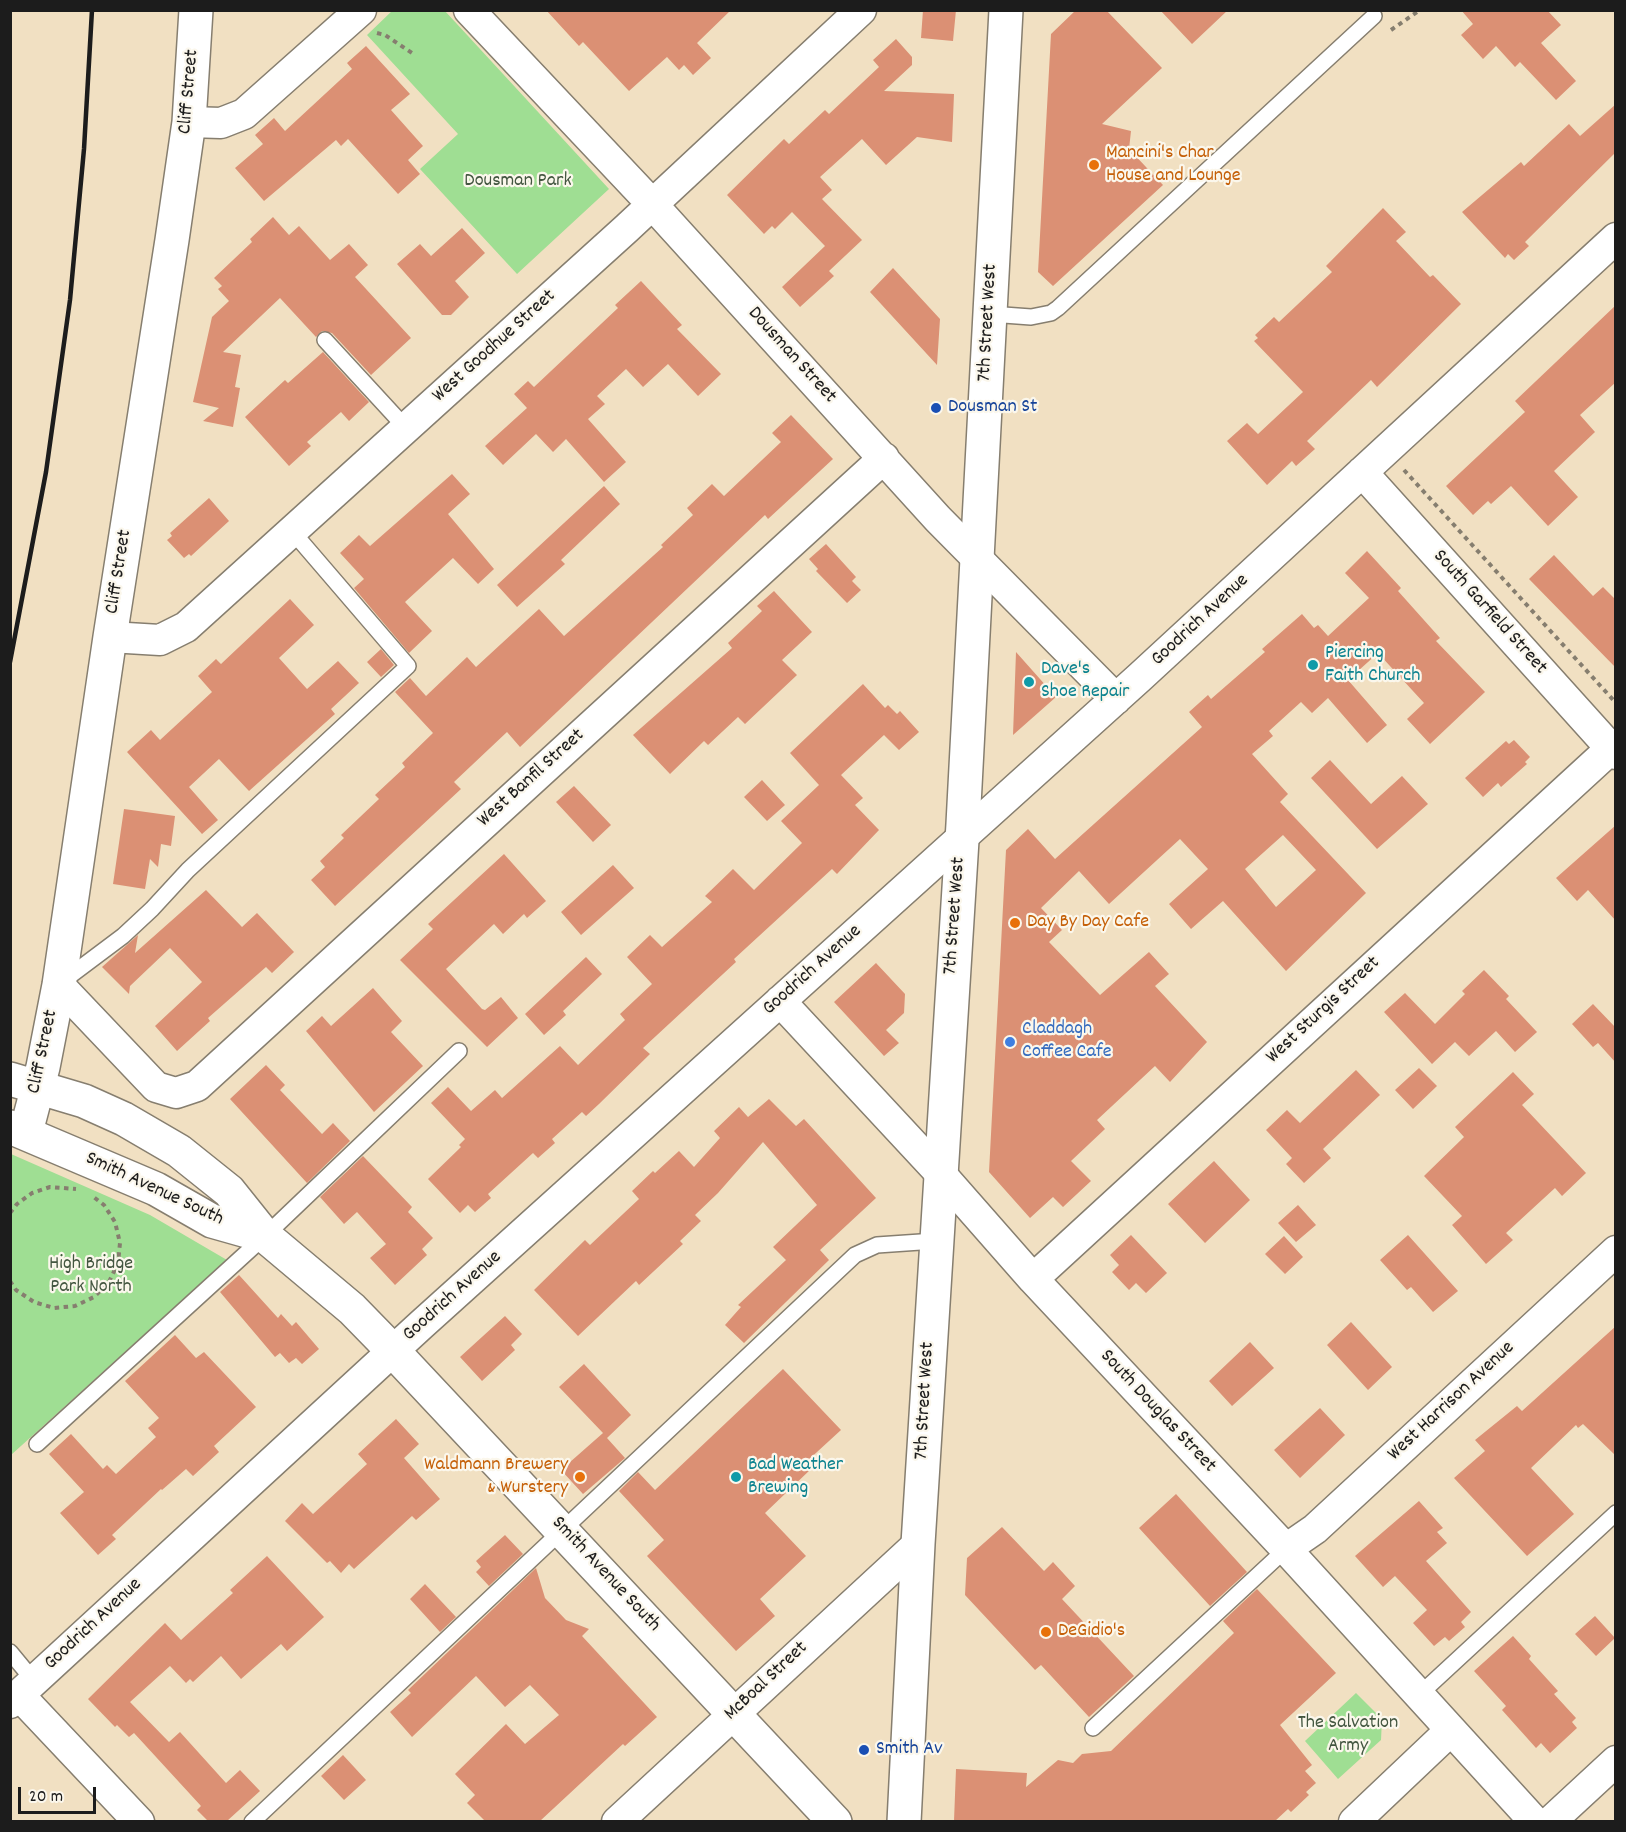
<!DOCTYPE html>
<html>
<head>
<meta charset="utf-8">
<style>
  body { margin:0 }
  #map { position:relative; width:1626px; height:1832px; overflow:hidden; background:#f1e0c2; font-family:Dekko,sans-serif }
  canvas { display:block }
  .frame { position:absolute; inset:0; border:12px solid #1c1c1c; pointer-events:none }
  .scale { position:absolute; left:18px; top:1787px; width:78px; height:27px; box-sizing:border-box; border:3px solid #1c1c1c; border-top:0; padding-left:8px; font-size:18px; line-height:21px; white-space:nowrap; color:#1c1c1c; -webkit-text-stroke:4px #fbf7ec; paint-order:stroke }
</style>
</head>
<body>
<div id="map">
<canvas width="1626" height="1832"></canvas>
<div class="frame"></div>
<div class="scale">20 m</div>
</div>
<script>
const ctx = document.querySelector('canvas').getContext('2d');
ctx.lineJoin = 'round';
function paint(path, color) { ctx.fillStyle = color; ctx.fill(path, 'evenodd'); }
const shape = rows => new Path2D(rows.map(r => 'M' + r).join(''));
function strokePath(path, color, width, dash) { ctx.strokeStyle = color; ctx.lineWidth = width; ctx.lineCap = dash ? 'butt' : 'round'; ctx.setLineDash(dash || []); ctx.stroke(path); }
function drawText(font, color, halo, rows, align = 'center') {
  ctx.font = font + ' Dekko,sans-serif'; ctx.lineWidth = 4.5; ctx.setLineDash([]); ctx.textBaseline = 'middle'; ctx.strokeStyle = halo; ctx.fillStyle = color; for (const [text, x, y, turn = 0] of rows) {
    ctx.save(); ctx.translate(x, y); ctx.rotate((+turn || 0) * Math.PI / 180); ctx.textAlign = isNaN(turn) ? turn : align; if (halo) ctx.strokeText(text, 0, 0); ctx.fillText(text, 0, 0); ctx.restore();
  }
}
const green = shape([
  [393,10,445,11,609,189,517,274,420,169,458,134,367,35],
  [11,1154,150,1215,227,1260,11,1455],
  [1356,1693,1382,1719,1381,1740,1338,1779,1305,1741]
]);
const building = shape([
  [546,10,731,10,697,43,711,58,693,75,684,65,679,70,667,57,629,91,583,42,579,46],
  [923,10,956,10,953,41,921,38],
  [1076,10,1106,10,1162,68,1102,124,1131,131,1129,149,1163,185,1053,286,1038,272,1051,34],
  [1160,10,1228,10,1192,44],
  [1461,10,1547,10,1561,25,1541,43,1576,81,1556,100,1520,62,1515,67,1496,46,1483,59,1461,35,1473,24],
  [896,39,912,57,912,65,884,91,954,94,952,142,917,137,886,165,862,139,820,177,832,190,822,199,862,240,829,271,834,276,800,307,782,287,825,246,792,212,775,229,772,226,764,234,727,195,784,139,789,144,825,110,829,114,879,67,873,60],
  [366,46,410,94,391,110,423,146,408,160,420,174,398,194,348,139,341,146,336,140,264,201,235,168,263,144,255,135,274,118,285,131,352,69,347,63],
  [1616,104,1616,152,1525,242,1529,246,1514,260,1508,254,1505,258,1462,212,1521,162,1524,166,1569,124,1580,136],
  [1383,208,1406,232,1396,241,1430,277,1433,275,1461,304,1377,387,1371,380,1307,441,1315,449,1296,466,1292,461,1267,485,1227,441,1247,423,1258,434,1303,392,1254,341,1258,338,1255,335,1274,317,1279,322,1332,272,1326,266],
  [273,217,289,235,299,226,330,260,349,244,368,265,355,277,411,338,371,375,332,333,322,331,316,337,280,298,223,352,241,355,235,387,240,388,233,427,203,421,219,408,193,402,198,380,212,317,229,301,218,289,222,286,214,278,252,242,250,239],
  [462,228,485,253,455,281,469,297,451,315,442,315,397,264,420,244,431,256],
  [893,268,940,319,937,365,870,292],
  [641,281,682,325,677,329,721,374,698,396,668,364,643,387,626,369,597,396,605,404,588,419,626,462,604,482,566,439,553,452,536,434,503,465,485,446,527,408,514,394,528,381,534,387,618,308,615,305],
  [1616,305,1616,382,1580,415,1595,432,1554,471,1578,497,1548,526,1511,486,1491,504,1488,501,1473,515,1446,486,1525,412,1515,401],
  [323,352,369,402,349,421,341,412,307,442,311,446,289,466,245,417,285,380,288,383],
  [791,415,833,459,768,519,765,515,520,747,507,732,454,782,461,789,335,906,311,880,325,867,320,861,344,838,341,835,379,799,375,795,405,767,402,763,433,733,395,692,410,678,426,696,467,657,476,667,539,609,564,636,663,547,661,545,693,515,687,508,712,484,724,496,781,442,772,433],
  [452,474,470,494,448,514,494,569,478,584,453,558,405,602,432,631,409,653,354,588,364,579,340,553,359,535,370,546],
  [604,486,620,504,561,560,565,564,517,607,497,585],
  [209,498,229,521,191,556,189,554,184,558,167,540,172,536,170,533],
  [826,544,856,577,852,581,861,590,847,603,816,571,818,569,809,559],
  [1367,551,1401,588,1398,591,1440,638,1436,641,1485,692,1430,744,1407,719,1424,703,1378,653,1348,680,1387,725,1367,743,1328,698,1312,713,1301,702,1269,731,1273,736,1252,754,1288,794,1280,802,1366,893,1286,971,1223,901,1191,929,1169,904,1208,869,1180,839,1109,904,1079,871,1041,908,1062,930,1049,942,1100,995,1149,952,1169,974,1155,986,1207,1042,1170,1082,1155,1066,1097,1120,1105,1129,1071,1161,1091,1181,1063,1207,1053,1197,1030,1218,989,1172,1006,850,1028,829,1055,859,1202,727,1189,712,1208,695,1211,699,1265,652,1262,649,1302,614,1314,628,1318,625,1328,636,1369,598,1345,573],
  [1283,835,1316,870,1276,907,1245,869],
  [1554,555,1593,596,1603,587,1616,600,1616,668,1529,579],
  [774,591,812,632,782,660,797,675,745,724,738,717,708,745,704,741,670,774,633,735,732,648,728,643,762,611,757,606],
  [290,599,314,625,279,658,307,689,338,661,359,683,331,709,335,714,249,791,219,759,189,787,218,820,202,834,127,752,151,730,160,740,212,692,198,676,216,659,221,664],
  [381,649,394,665,381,677,367,662],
  [1016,652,1056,697,1013,735],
  [863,684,885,708,888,705,897,714,900,711,919,732,899,750,884,735,841,775,863,798,855,805,879,830,837,874,832,869,734,959,736,962,643,1048,650,1054,599,1104,586,1116,582,1112,552,1139,555,1143,538,1158,533,1153,488,1194,491,1198,475,1212,468,1205,460,1213,428,1179,461,1147,459,1145,465,1139,431,1103,448,1087,471,1111,495,1090,502,1098,560,1046,578,1065,625,1020,620,1014,652,984,627,957,650,935,662,947,712,902,705,896,733,869,754,890,802,843,781,821,819,785,790,753],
  [1514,740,1530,757,1525,762,1527,764,1501,787,1498,783,1483,797,1465,778,1506,741,1509,744],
  [1330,760,1371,804,1402,776,1428,804,1377,849,1311,778],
  [762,780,785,805,767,821,744,797],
  [574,786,611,825,593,842,556,802],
  [124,809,175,816,171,846,161,844,158,867,150,859,145,889,113,884],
  [1616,825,1616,921,1588,890,1577,901,1556,878],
  [504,854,546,901,527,918,524,914,503,934,494,924,446,969,482,1009,485,1010,501,997,518,1018,487,1047,400,960,433,929,428,924],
  [613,865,634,888,581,935,561,912],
  [206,890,242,927,257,913,294,952,272,973,266,967,208,1018,210,1021,177,1051,155,1026,202,982,170,948,130,986,129,994,102,967,138,935,135,953],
  [586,957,602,974,563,1011,566,1015,544,1035,525,1014],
  [876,963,905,994,904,1013,886,1030,899,1043,884,1056,834,1002],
  [1484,970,1509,996,1506,999,1537,1032,1515,1052,1496,1031,1469,1056,1455,1042,1432,1064,1384,1012,1405,993,1435,1024,1465,994,1462,991],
  [373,988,402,1021,391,1032,423,1066,374,1112,306,1031,322,1016,331,1026],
  [1593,1004,1616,1028,1616,1063,1598,1043,1593,1047,1572,1024],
  [266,1065,285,1085,280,1090,322,1134,333,1123,350,1141,307,1183,230,1099],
  [1419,1068,1437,1086,1413,1109,1395,1090],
  [1356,1070,1380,1095,1323,1149,1331,1158,1304,1183,1286,1164,1292,1158,1266,1130,1287,1110,1300,1123],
  [1513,1072,1534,1094,1522,1105,1586,1173,1562,1196,1555,1188,1506,1233,1513,1240,1486,1264,1452,1225,1462,1216,1424,1176,1464,1137,1455,1127],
  [769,1099,796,1126,804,1119,876,1198,820,1250,829,1260,744,1343,725,1325,741,1307,738,1305,786,1260,773,1247,817,1205,763,1142,718,1193,695,1215,701,1221,680,1241,683,1244,639,1285,636,1281,578,1336,534,1290,585,1240,590,1245,639,1199,632,1191,653,1171,655,1173,679,1151,694,1167,720,1138,714,1131,739,1107,748,1117],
  [363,1156,412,1207,408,1212,433,1238,422,1249,427,1255,395,1285,370,1258,386,1244,357,1212,344,1224,320,1197],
  [1214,1161,1250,1200,1205,1243,1168,1204],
  [1298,1205,1316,1225,1296,1242,1278,1223],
  [1131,1235,1167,1273,1146,1293,1136,1283,1129,1290,1112,1272,1119,1265,1110,1255],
  [1408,1235,1458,1291,1433,1312,1411,1287,1407,1290,1380,1260],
  [1284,1236,1303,1257,1285,1274,1265,1254],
  [239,1275,278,1318,281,1314,292,1326,296,1322,319,1349,302,1364,296,1358,289,1363,280,1353,275,1357,220,1292],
  [505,1316,522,1334,511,1345,515,1350,482,1381,460,1357],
  [1351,1322,1392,1367,1368,1390,1327,1345],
  [1616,1326,1616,1456,1583,1424,1578,1428,1576,1425,1531,1468,1574,1514,1527,1556,1454,1478,1485,1451,1475,1440,1517,1406,1522,1411],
  [175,1335,196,1358,204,1352,256,1407,214,1446,219,1452,193,1476,186,1469,162,1490,161,1489,112,1535,116,1539,98,1555,60,1513,84,1492,49,1454,71,1434,103,1469,107,1465,116,1474,156,1437,148,1428,159,1418,125,1381],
  [1250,1342,1274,1368,1232,1406,1209,1381],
  [584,1364,631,1415,607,1438,625,1458,583,1494,561,1470,603,1433,559,1387],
  [783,1369,841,1430,805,1463,811,1469,765,1513,806,1556,760,1599,775,1616,736,1651,647,1556,664,1540,619,1491,638,1472,655,1490],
  [1320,1408,1345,1435,1300,1478,1274,1450],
  [396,1419,419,1444,404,1458,440,1499,416,1520,412,1516,354,1569,349,1564,341,1573,330,1561,327,1563,285,1521,302,1503,313,1514,367,1464,358,1454],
  [1176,1494,1247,1572,1210,1606,1139,1528],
  [1419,1501,1443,1528,1437,1532,1447,1543,1426,1561,1471,1612,1461,1622,1465,1627,1449,1641,1445,1637,1434,1646,1413,1623,1427,1610,1395,1576,1383,1587,1355,1556],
  [1002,1527,1044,1571,1053,1562,1075,1586,1062,1599,1134,1676,1089,1717,1041,1665,1035,1670,965,1595,967,1558],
  [505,1535,523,1554,489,1586,476,1572,481,1567,476,1561],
  [267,1556,324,1617,287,1651,281,1644,241,1679,221,1656,193,1682,190,1679,186,1683,170,1666,130,1702,169,1742,180,1732,226,1783,240,1770,260,1791,227,1821,208,1821,197,1810,201,1806,134,1733,129,1737,117,1725,115,1727,88,1699,165,1623,181,1640,233,1593,230,1590],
  [536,1568,545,1598,566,1620,589,1629,582,1636,657,1717,625,1746,623,1744,540,1821,485,1821,467,1803,475,1795,455,1774,506,1724,525,1744,559,1715,530,1685,505,1707,476,1676,412,1737,390,1712,411,1693,408,1690],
  [425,1584,456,1617,440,1632,410,1599],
  [1257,1589,1336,1673,1280,1725,1312,1765,1305,1771,1316,1783,1306,1792,1309,1795,1291,1812,1288,1809,1275,1821,954,1821,956,1769,1027,1773,1026,1787,1058,1760,1073,1763,1082,1754,1111,1751,1234,1633,1223,1621],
  [1595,1616,1615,1638,1596,1656,1575,1634],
  [1513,1636,1531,1656,1529,1659,1558,1691,1554,1694,1576,1718,1572,1722,1577,1728,1550,1753,1541,1743,1536,1748,1502,1710,1506,1706,1474,1671],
  [343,1755,366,1780,344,1800,321,1776]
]);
const path = shape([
  [1391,30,1420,10],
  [377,33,385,35,412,53],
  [1404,470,1616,703],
  [10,1213,17,1204,32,1193,50,1187,76,1189],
  [10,1281,16,1290,34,1302,54,1308,75,1306,94,1297,109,1282,118,1263,120,1243,115,1222,104,1205,91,1195]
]);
const service = shape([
  [990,314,1031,317,1051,313,1058,308,1374,16],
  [325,340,406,428],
  [63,981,123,936,152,909,188,870,408,666,292,531],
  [37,1444,265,1236,459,1051],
  [10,1652,34,1681],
  [1419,1695,1616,1513],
  [1093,1728,1286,1549],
  [252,1822,855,1255,877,1245,935,1241]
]);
const minor = shape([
  [469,10,652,204,938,519,1116,699],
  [189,122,221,123,244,114,361,10],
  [1362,472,1616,754],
  [110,637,160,640,186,627,626,229,861,10],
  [59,985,156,1087,176,1093,197,1086,884,458],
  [780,1001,939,1172,1033,1279,1286,1549,1535,1822],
  [1033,1279,1616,744],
  [1286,1549,1315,1529,1616,1251],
  [19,1695,139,1822],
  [10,1703,421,1325,1140,677,1616,238],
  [617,1822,918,1544],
  [1354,1822,1451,1730],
  [1550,1822,1616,1761]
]);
const tertiary = shape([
  [26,1132,43,1067,59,985,110,637,172,240,189,122,196,10]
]);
const secondary = shape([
  [10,1079,84,1101,124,1119,179,1151,229,1191,265,1236,352,1309,393,1351,835,1822],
  [10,1127,156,1189,212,1221,265,1236],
  [904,1822,918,1544,963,824,1006,10]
]);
const rail = shape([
  [10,662,46,472,70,300,84,149,92,10]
]);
const markers = [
  [1094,165,6,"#e8710a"],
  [936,408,6,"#1a4fb4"],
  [1313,665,6,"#0f9aa8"],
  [1029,682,6,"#0f9aa8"],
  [1015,923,6,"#e8710a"],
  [1010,1042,6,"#3f7fe0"],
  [580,1477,6,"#e8710a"],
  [736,1477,6,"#0f9aa8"],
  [1046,1632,6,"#e8710a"],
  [864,1750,6,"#1a4fb4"]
];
const streetNames = [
  ["Cliff Street",190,92,-85],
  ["7th Street West",989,323,-87],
  ["West Goodhue Street",495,347,-42],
  ["Dousman Street",791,356,48],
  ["Cliff Street",120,572,-81],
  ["South Garfield Street",1489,613,48],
  ["Goodrich Avenue",1201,621,-43],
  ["West Banfil Street",532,779,-42],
  ["7th Street West",956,916,-86],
  ["Goodrich Avenue",813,971,-42],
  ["West Sturgis Street",1324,1011,-43],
  ["Cliff Street",44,1052,-78],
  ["Smith Avenue South",154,1190,25],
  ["Goodrich Avenue",453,1297,-42],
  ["7th Street West",926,1401,-87],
  ["West Harrison Avenue",1452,1402,-43],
  ["South Douglas Street",1157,1412,47],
  ["Smith Avenue South",605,1575,47],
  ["Goodrich Avenue",94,1625,-43],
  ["McBoal Street",767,1682,-43]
];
const foodNames = [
  ["Mancini's Char",1106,154],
  ["House and Lounge",1106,177],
  ["Day By Day Cafe",1027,923],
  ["Waldmann Brewery",568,1466,"right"],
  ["& Wurstery",568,1489,"right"],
  ["DeGidio's",1058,1632]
];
const parkNames = [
  ["Dousman Park",518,182],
  ["High Bridge",91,1265],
  ["Park North",91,1288],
  ["The Salvation",1348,1724],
  ["Army",1348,1747]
];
const transitNames = [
  ["Dousman St",948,408],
  ["Smith Av",876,1750]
];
const cultureNames = [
  ["Piercing",1325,654],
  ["Faith Church",1325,677],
  ["Dave's",1041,670],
  ["Shoe Repair",1041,693],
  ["Bad Weather",748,1466],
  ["Brewing",748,1489]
];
const shopNames = [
  ["Claddagh",1022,1030],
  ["Coffee Cafe",1022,1053]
];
paint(green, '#9fde93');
paint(building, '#db9074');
strokePath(service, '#867e6f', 18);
strokePath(minor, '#867e6f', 33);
strokePath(tertiary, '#867e6f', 36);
strokePath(secondary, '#867e6f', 36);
strokePath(path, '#867e6f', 4, [4.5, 4.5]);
strokePath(service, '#fff', 15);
strokePath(minor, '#fff', 30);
strokePath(tertiary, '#fff', 33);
strokePath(secondary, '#fff', 33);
strokePath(rail, '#1c1c1c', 4.5);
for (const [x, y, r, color] of markers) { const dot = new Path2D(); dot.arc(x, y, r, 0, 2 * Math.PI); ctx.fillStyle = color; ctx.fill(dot); strokePath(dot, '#fbf7ec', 2); }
drawText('20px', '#1c1c1c', '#fbf7ec', streetNames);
drawText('20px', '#c56008', '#fbf7ec', foodNames, 'left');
drawText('20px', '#435640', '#fbf7ec', parkNames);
drawText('20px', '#164399', '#fbf7ec', transitNames, 'left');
drawText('20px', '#0d838f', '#fbf7ec', cultureNames, 'left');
drawText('20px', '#366cbe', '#fbf7ec', shopNames, 'left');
</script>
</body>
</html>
